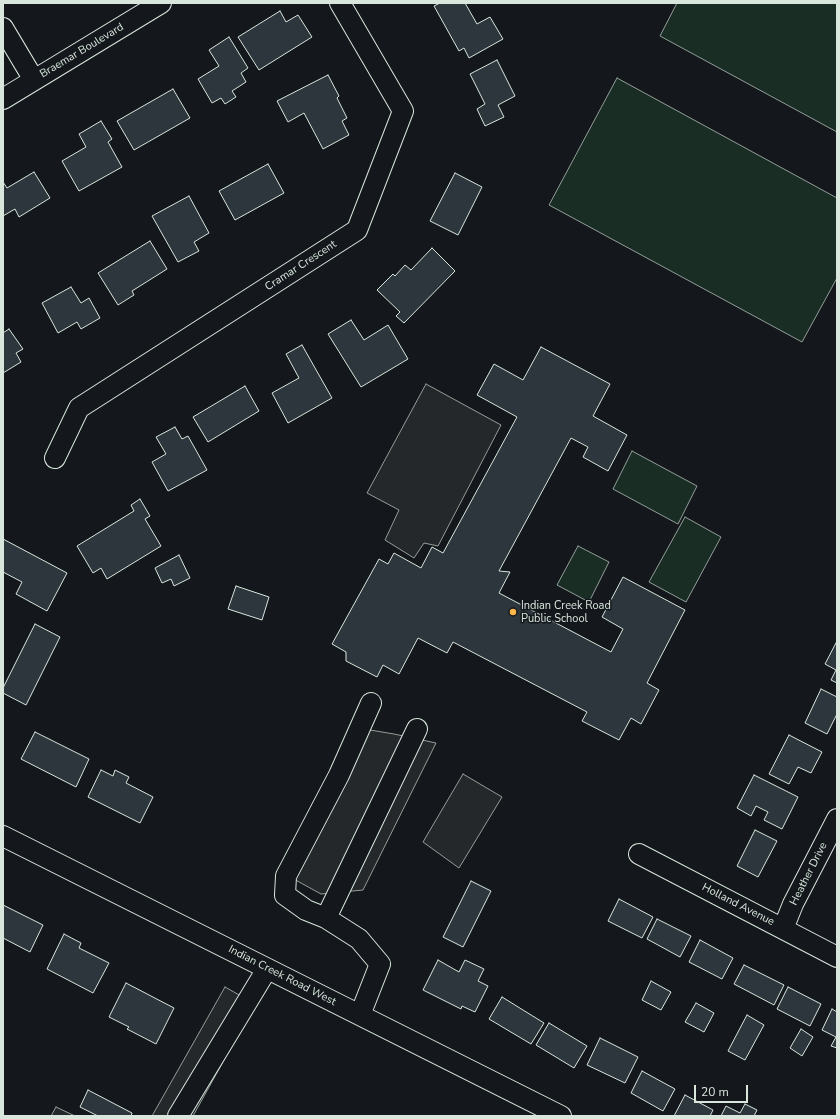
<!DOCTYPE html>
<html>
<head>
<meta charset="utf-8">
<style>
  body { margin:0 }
  #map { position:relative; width:840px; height:1119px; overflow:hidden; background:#14181c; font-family:"Nunito Sans",sans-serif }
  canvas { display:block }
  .frame { position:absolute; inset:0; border:4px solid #d8e6dc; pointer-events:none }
  .scale { position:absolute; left:694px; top:1085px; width:54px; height:18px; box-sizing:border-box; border:2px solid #d8e6dc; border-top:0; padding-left:5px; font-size:12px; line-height:14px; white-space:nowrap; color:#d8e6dc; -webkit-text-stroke:3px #14181c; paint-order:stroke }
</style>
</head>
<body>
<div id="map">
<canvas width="840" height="1119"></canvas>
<div class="frame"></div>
<div class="scale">20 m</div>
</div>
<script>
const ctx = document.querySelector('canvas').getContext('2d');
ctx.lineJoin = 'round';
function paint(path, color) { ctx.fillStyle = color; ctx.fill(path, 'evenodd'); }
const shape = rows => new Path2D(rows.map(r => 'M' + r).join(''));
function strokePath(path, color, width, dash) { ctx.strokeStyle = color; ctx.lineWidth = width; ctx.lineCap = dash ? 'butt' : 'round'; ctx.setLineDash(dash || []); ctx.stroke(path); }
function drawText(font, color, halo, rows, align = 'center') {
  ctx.font = font + ' "Nunito Sans",sans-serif'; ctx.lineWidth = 3; ctx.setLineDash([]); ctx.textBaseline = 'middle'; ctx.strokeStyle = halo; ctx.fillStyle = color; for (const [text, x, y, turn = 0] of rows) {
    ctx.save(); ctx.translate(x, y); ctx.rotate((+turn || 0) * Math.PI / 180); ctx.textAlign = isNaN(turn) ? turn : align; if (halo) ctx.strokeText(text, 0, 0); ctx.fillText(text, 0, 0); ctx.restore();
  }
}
const green = shape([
  [677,3,837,3,837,132,660,36,677,3],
  [617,78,837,198,837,278,802,342,549,205,617,78],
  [632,451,697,486,678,524,613,489,632,451],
  [685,517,721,537,686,602,649,582,685,517],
  [578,546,609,562,589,602,557,585,578,546]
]);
const parking = shape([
  [426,384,501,425,438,546,424,543,414,558,385,540,399,510,367,493,426,384],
  [352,727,394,734,436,743,363,890,321,894,281,872,352,727],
  [463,774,502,797,459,868,423,842,463,774],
  [225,987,255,1004,193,1116,152,1116,225,987],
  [56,1107,75,1116,51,1116,56,1107]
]);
const building = shape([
  [440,3,465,3,477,24,490,17,503,39,469,58,464,48,459,51,434,6,440,3],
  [280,11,286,22,298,15,312,37,259,70,238,37,280,11],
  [229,37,248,68,241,73,246,82,232,91,236,97,225,104,221,98,212,103,198,79,219,66,209,50,229,37],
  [497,60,515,96,498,105,504,117,485,126,477,109,485,104,470,74,497,60],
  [328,75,339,96,337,98,347,118,342,121,349,135,323,149,304,113,288,122,277,101,328,75],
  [173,89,190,118,134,150,117,121,173,89],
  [101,121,112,139,108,142,122,167,79,191,62,161,86,147,79,134,101,121],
  [268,164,284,193,235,220,219,191,268,164],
  [34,172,50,198,19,217,15,209,3,216,3,182,7,188,34,172],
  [455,173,482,187,458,235,430,221,455,173],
  [189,196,209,233,194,242,199,251,178,262,152,216,189,196],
  [150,241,167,269,132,291,134,295,118,305,98,273,150,241],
  [432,248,455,271,404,323,396,316,400,312,377,290,393,274,395,276,405,265,411,270,432,248],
  [71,287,81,303,89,298,100,318,81,329,77,322,58,333,42,303,71,287],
  [351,320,364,340,388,325,408,359,361,387,328,334,351,320],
  [9,329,23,349,16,353,21,362,3,373,3,333,9,329],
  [302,345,332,398,288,423,272,393,299,378,286,354,302,345],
  [541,347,610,384,593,416,627,435,608,471,583,457,588,447,571,438,499,571,510,572,499,593,611,652,623,629,602,617,623,577,685,610,647,683,659,690,641,724,631,718,619,740,582,721,587,712,453,642,447,653,418,638,399,674,383,665,377,677,346,661,346,652,332,644,379,559,388,564,394,553,421,568,432,547,443,553,517,417,477,395,494,364,523,380,541,347],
  [245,386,259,411,208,442,193,417,245,386],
  [175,427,182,439,188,436,207,470,168,491,152,462,166,454,156,437,175,427],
  [140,499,150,516,145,519,161,546,107,579,101,568,93,573,77,546,134,511,131,505,140,499],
  [3,539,67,573,47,611,16,594,22,582,3,572,3,539],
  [179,555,190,578,174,586,171,579,162,583,155,568,179,555],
  [236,586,269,597,262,620,228,609,236,586],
  [35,624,60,637,26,705,3,693,3,688,35,624],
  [836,643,837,643,837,683,831,680,836,670,825,664,836,643],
  [821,689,837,697,837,714,827,734,805,723,821,689],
  [35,732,89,759,76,787,21,759,35,732],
  [789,735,822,752,811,773,798,767,789,784,769,774,789,735],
  [101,770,113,776,115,770,129,777,126,783,153,797,140,823,88,797,101,770],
  [754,775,798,797,782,829,764,820,768,812,756,806,751,816,737,808,754,775],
  [755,830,777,841,758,877,737,866,755,830],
  [471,881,491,891,463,947,443,937,471,881],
  [619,899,653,917,642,938,608,921,619,899],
  [3,905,43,925,30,952,3,938,3,905],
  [657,919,691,936,680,957,647,939,657,919],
  [64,934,81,943,79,948,109,963,93,993,47,969,64,934],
  [700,940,733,958,722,979,689,962,700,940],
  [438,960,459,972,465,960,484,969,478,981,488,986,475,1012,462,1006,461,1009,423,990,438,960],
  [744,965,784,985,774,1005,734,984,744,965],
  [651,981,671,992,661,1010,642,1000,651,981],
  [126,983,174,1008,156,1044,127,1029,129,1027,109,1017,126,983],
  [788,987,821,1004,810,1026,777,1009,788,987],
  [502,997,544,1023,531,1044,489,1019,502,997],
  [696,1003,714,1013,704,1032,685,1022,696,1003],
  [832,1009,837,1012,837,1048,831,1046,836,1037,822,1030,832,1009],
  [747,1015,764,1025,745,1060,728,1051,747,1015],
  [549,1023,587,1046,574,1068,536,1045,549,1023],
  [801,1029,813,1037,802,1056,790,1048,801,1029],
  [600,1038,638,1057,625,1083,587,1065,600,1038],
  [642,1071,675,1089,663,1111,631,1093,642,1071],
  [88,1090,132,1113,131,1116,98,1116,80,1107,88,1090],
  [685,1095,713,1110,710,1116,674,1116,685,1095],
  [745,1104,757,1110,754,1116,721,1116,726,1106,740,1113,745,1104]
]);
const minor = shape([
  [3,28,34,80],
  [3,99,161,3],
  [55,458,79,408,357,230,403,111,340,3],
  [3,836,561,1116],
  [639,854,837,957],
  [326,918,417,729],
  [783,929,793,904,837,819],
  [360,1015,380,964,359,939,326,918,306,910,285,895,286,876,339,775,371,703],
  [178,1116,267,969]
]);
const markers = [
  [513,612,4,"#ffb74d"]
];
const streetNames = [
  ["Braemar Boulevard",82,51,-31],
  ["Cramar Crescent",301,266,-33],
  ["Heather Drive",809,874,-63],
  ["Holland Avenue",738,905,27],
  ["Indian Creek Road West",282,976,27]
];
const poiNames = [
  ["Indian Creek Road",521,606],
  ["Public School",521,619]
];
paint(green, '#1a2d24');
strokePath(green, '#939e99', 1);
paint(parking, '#24282b');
strokePath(parking, '#939e99', 1);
paint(building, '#2c363c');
strokePath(building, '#d8e6dc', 1);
strokePath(minor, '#d8e6dc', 22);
strokePath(minor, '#14181c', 20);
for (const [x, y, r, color] of markers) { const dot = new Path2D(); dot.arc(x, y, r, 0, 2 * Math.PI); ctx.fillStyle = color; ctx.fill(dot); strokePath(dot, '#14181c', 1.5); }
drawText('11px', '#d8e6dc', '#14181c', streetNames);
drawText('11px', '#d8e6dc', '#14181c', poiNames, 'left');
</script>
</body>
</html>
